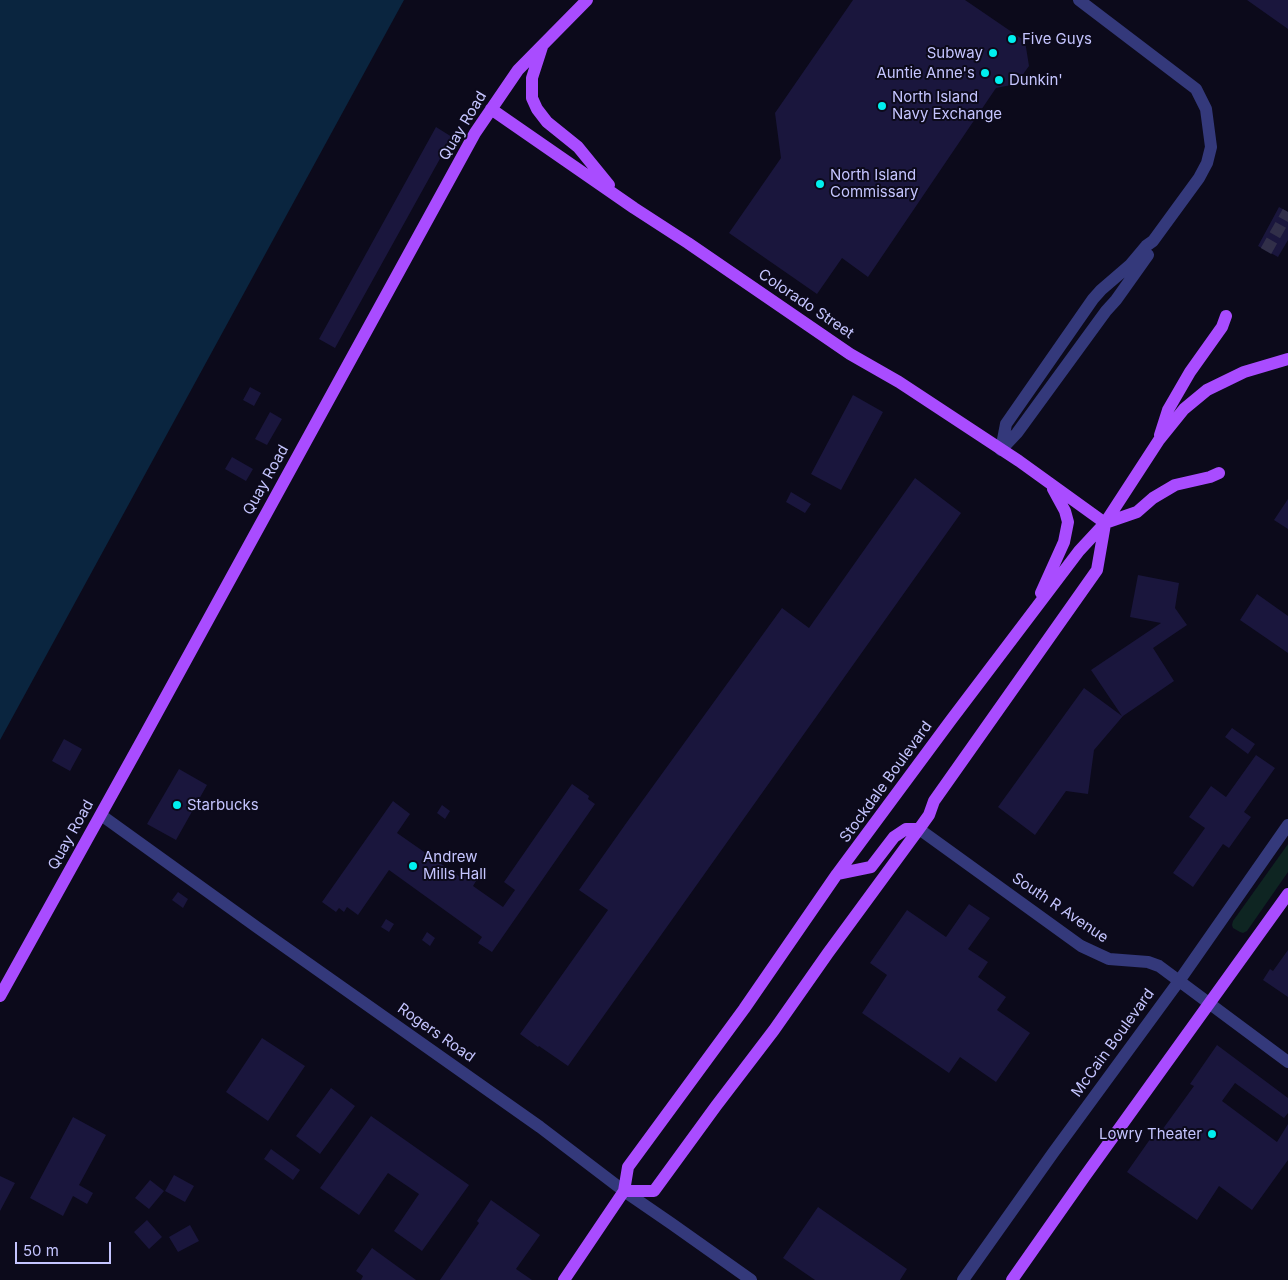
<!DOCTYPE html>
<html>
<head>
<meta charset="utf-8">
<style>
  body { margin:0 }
  #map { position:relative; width:1288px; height:1280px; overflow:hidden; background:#0c0a1b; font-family:Inter,sans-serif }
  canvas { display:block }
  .scale { position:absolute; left:15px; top:1242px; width:96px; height:22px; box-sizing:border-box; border:2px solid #c5c5ff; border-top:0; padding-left:6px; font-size:15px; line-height:18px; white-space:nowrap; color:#c5c5ff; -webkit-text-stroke:4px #0c0a1b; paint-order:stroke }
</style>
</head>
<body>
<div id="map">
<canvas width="1288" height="1280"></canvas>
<div class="scale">50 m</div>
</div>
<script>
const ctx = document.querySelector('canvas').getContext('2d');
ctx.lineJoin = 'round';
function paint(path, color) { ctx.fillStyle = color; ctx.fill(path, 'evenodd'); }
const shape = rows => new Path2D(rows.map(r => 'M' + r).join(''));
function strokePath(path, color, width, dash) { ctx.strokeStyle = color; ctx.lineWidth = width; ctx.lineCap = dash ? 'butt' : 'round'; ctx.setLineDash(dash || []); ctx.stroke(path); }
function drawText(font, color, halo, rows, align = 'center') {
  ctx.font = font + ' Inter,sans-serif'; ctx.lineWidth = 4; ctx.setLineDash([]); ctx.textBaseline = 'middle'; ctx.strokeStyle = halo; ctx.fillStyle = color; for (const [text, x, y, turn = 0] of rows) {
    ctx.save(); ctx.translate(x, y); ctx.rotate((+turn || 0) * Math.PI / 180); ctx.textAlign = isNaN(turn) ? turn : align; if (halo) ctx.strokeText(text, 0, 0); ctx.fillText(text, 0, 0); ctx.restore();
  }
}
const green = shape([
  [1288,844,1288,872,1247,931,1243,933,1240,932,1233,928,1232,925,1233,921]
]);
const water = shape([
  [0,0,404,0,0,740]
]);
const building = shape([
  [853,0,965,0,1025,41,1029,66,1016,84,996,88,868,277,842,258,817,294,729,233,781,158,775,113],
  [1247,0,1288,0,1288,29],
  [436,127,452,137,335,348,319,339],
  [1279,207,1288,212,1288,240,1278,257,1258,246],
  [250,387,261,393,254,406,243,400],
  [853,395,883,412,841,490,811,474],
  [270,412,282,419,267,445,255,439],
  [232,457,253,469,246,481,225,469],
  [915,478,961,513,568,1066,539,1046,538,1047,520,1034,608,910,579,890,627,822,782,608,809,628],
  [791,492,811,504,805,513,786,502],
  [1288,499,1288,529,1274,520],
  [1138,575,1179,583,1175,608,1187,625,1153,648,1174,681,1123,716,1094,750,1088,794,1066,791,1035,835,998,807,1084,688,1122,716,1091,670,1161,623,1130,617],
  [1257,594,1288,616,1288,653,1240,620],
  [1232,728,1255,744,1248,754,1225,737],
  [64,739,82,749,70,771,52,761],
  [1256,755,1275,768,1244,812,1251,817,1229,848,1223,844,1193,887,1173,873,1205,828,1189,817,1211,786,1226,797],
  [179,769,207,785,176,840,147,824],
  [572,784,589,796,588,799,595,804,492,952,478,943,482,937,389,870,358,915,347,907,344,912,339,908,336,912,322,902,393,801,410,814,397,833,460,877,463,872,476,881,473,886,503,907,515,890,504,882],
  [442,805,450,811,445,819,437,813],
  [178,892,188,899,183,908,172,900],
  [969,904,990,918,968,949,988,962,978,977,1006,997,997,1010,1030,1033,996,1082,960,1057,949,1073,862,1013,887,975,870,963,907,910,946,937],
  [386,919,394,924,389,932,381,927],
  [427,932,435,938,430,946,422,940],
  [1288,950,1288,997,1263,980,1270,969,1273,971],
  [262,1038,305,1066,268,1121,226,1092],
  [1217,1045,1288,1098,1288,1113,1284,1118,1235,1083,1222,1101,1277,1142,1288,1124,1288,1160,1252,1210,1219,1186,1197,1220,1127,1172,1153,1135,1157,1137,1194,1086,1190,1084],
  [331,1088,355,1106,320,1154,296,1136],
  [371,1116,469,1185,422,1251,394,1231,419,1194,388,1173,359,1215,320,1188],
  [73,1117,106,1135,79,1185,93,1193,87,1204,73,1196,63,1216,30,1198],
  [271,1149,300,1170,293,1180,264,1159],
  [174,1175,194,1186,185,1202,165,1191],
  [0,1176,15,1183,0,1211],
  [150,1180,164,1191,149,1209,135,1198],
  [491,1200,540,1235,516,1269,532,1280,440,1280,479,1223,477,1221],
  [818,1207,907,1269,900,1280,815,1280,783,1258],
  [147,1220,162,1237,149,1249,134,1232],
  [190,1225,199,1241,178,1252,169,1237],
  [372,1248,416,1280,361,1280,363,1276,356,1271]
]);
const majorTunnel = shape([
  [1266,251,1288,212]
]);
const minor = shape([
  [1001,450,1006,424,1093,299,1101,290,1130,265,1146,246,1153,241,1199,178,1207,163,1211,147,1206,109,1196,89,1079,0],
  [1001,450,1017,433,1106,311,1116,300,1148,255],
  [101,815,258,928,540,1127,624,1191,672,1224,751,1280],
  [919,829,1081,946,1109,959,1148,962,1159,966,1288,1062],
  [963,1280,1053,1153,1179,981,1288,825]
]);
const major = shape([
  [542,47,532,78,532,98,537,109,547,122,578,147,609,185],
  [491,109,634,208,688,243,850,354,899,382,1019,461,1105,523],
  [1160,435,1168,410,1190,372,1222,327,1226,316],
  [1105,523,1137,512,1153,498,1175,485,1210,477,1219,473],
  [1041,593,1064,542,1068,522,1065,511,1053,489],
  [837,874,871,867,894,837,906,829,919,829],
  [0,996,141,742,475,133,518,70,587,0],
  [624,1191,654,1191,716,1106,774,1030,828,953,919,829,929,815,934,801,1097,570,1105,524],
  [564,1280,624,1191,628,1167,744,1009,837,874,951,720,1079,551,1105,523,1159,440,1184,409,1207,390,1244,372,1288,359],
  [1012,1280,1085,1176,1288,894]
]);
const markers = [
  [1012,39,5,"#00f0ef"],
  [993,53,5,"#00f0ef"],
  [985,73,5,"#00f0ef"],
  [999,80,5,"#00f0ef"],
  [882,106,5,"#00f0ef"],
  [820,184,5,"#00f0ef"],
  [177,805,5,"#00f0ef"],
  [413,866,5,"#00f0ef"],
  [1212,1134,5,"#00f0ef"]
];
const poiNames = [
  ["Five Guys",1022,39],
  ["Subway",983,53,"right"],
  ["Auntie Anne's",975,73,"right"],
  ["Dunkin'",1009,80],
  ["North Island",892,97],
  ["Navy Exchange",892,114],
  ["North Island",830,175],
  ["Commissary",830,192],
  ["Starbucks",187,805],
  ["Andrew",423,857],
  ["Mills Hall",423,874],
  ["Lowry Theater",1202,1134,"right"]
];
const streetNames = [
  ["Quay Road",463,126,-59],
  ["Colorado Street",806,304,34],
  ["Quay Road",266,480,-61],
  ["Stockdale Boulevard",886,782,-54],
  ["Quay Road",71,835,-61],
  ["South R Avenue",1060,908,34],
  ["Rogers Road",436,1033,35],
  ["McCain Boulevard",1113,1043,-54]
];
paint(green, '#0e2522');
paint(water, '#0a253f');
paint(building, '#1a163d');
strokePath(majorTunnel, '#312f49', 12, [12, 6]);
strokePath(minor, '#34397b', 12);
strokePath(major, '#a94cff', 12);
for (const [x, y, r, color] of markers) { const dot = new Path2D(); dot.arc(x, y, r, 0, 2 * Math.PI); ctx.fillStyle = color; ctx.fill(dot); strokePath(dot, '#0c0a1b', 2); }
drawText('15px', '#c5c5ff', '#0c0a1b', poiNames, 'left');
drawText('15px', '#c5c5ff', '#0c0a1b', streetNames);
</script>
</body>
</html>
